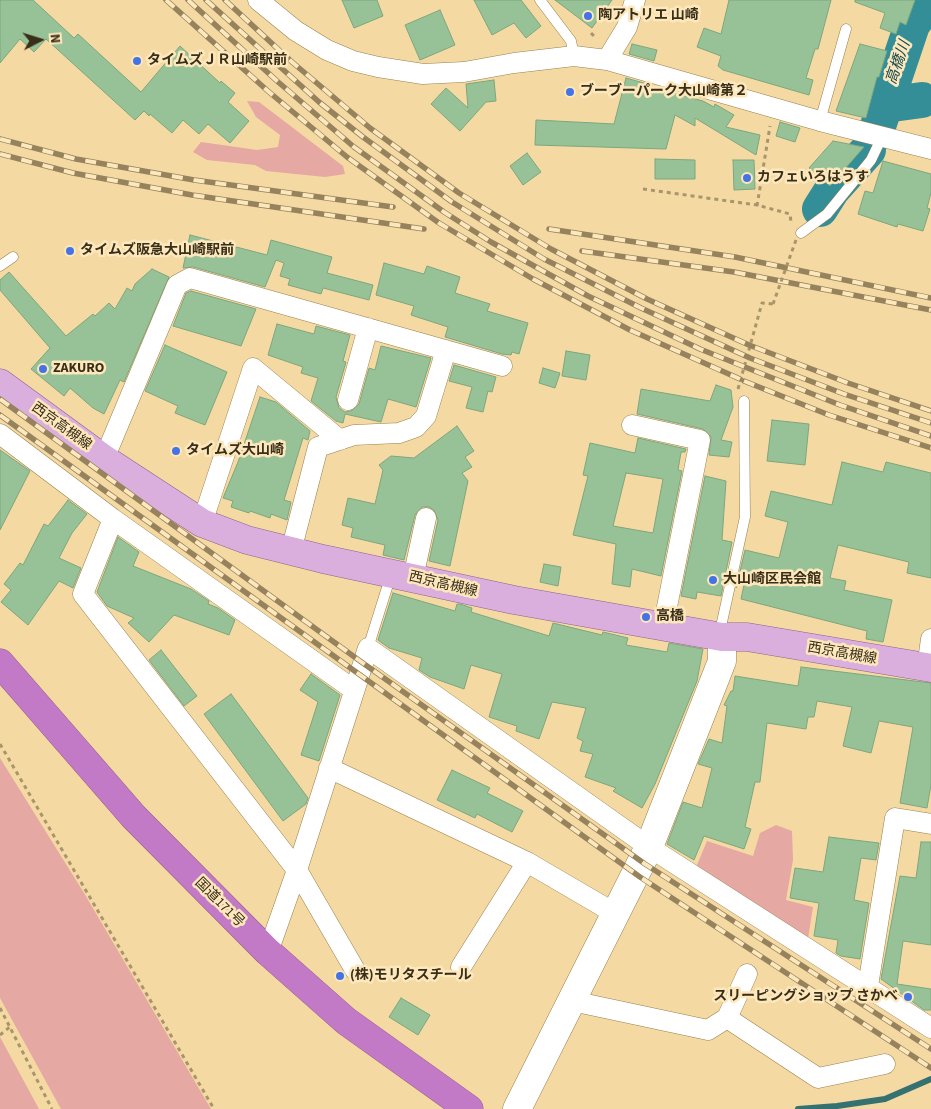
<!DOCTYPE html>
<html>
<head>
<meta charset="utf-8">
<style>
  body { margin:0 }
  #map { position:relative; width:931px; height:1109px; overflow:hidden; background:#f4d9a3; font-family:"Source Sans 3",sans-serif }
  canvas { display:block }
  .north { position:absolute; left:15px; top:15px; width:50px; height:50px; -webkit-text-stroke:4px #fde7bc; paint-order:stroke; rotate:85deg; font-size:14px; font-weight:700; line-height:20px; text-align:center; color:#392e18 }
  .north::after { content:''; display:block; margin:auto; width:18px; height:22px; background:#392e18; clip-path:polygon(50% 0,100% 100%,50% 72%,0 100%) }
</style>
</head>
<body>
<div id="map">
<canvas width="931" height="1109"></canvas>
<div class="north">N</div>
</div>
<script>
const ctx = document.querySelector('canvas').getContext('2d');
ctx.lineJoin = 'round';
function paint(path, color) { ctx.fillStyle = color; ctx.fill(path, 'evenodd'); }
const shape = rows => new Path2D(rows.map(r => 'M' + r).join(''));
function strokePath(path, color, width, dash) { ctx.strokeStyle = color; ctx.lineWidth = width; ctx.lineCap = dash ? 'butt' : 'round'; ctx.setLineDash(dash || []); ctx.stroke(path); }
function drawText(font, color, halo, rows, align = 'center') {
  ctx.font = font + ' "Source Sans 3","Noto Sans JP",sans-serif'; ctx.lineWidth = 5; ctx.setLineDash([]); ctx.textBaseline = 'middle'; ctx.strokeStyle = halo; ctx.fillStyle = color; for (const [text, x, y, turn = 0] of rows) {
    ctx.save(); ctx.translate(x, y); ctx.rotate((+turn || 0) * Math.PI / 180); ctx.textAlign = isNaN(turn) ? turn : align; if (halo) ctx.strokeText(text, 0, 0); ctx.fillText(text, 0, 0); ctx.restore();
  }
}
const green = shape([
  [247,101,259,102,343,166,345,174,325,177,266,171,255,165,207,160,193,152,201,142,257,150,278,147,280,135,256,117],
  [0,758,84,893,211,1109,61,1109,0,998],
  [776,825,792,831,793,860,786,900,813,907,807,945,694,872,707,841,753,856,760,833],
  [0,1037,39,1109,0,1109]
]);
const stream = shape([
  [798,1109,837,1106,885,1099,931,1079]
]);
const river = shape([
  [885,105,922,100],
  [877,129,912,25,929,0],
  [820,209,832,190,868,150]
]);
const building = shape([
  [0,0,33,0,74,38,78,34,141,92,180,46,220,83,221,81,235,93,228,102,249,121,230,143,208,124,199,134,183,120,172,133,150,114,149,116,144,111,135,120,46,39,34,52,20,39,0,63,0,0],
  [342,0,377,0,383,16,354,28,342,0],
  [474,0,521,0,541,26,526,38,514,23,492,35,474,0],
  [555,0,612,0,592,28,555,0],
  [729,0,831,0,818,49,815,49,806,78,813,80,809,95,723,70,718,66,721,56,697,47,704,28,721,34,729,0],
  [855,0,915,0,906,25,900,22,896,34,880,28,885,13,855,2,855,0],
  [440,10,455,45,420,60,405,25,440,10],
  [632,44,657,50,654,61,629,54,632,44],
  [860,44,887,51,879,77,877,77,866,118,836,111,860,44],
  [626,78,651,85,650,87,703,101,714,107,715,104,734,115,726,127,760,135,756,155,695,118,695,126,675,115,666,149,535,145,536,120,614,124,626,78],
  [494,80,496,101,486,102,460,131,431,104,446,88,468,108,466,84,494,80],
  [780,122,800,128,795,142,776,136,780,122],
  [833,141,864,147,830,186,809,168,833,141],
  [527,153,541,172,523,185,510,166,527,153],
  [655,159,695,160,695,179,655,179,655,159],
  [733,160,754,160,755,189,734,190,733,160],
  [883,161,931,174,931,193,927,208,930,209,923,231,898,224,897,227,858,214,865,191,873,193,883,161],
  [190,235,267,255,271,240,332,257,327,273,373,285,369,300,323,288,321,294,288,285,290,279,280,276,284,263,276,260,265,287,193,267,183,268,190,235],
  [384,263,424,274,427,266,460,277,455,293,490,304,487,311,528,323,519,354,512,352,511,355,502,354,445,337,448,327,411,315,414,306,376,295,384,263],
  [152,269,169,277,124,382,120,380,104,414,93,408,70,388,64,396,31,369,50,348,0,290,0,280,9,272,66,336,93,314,95,316,109,303,115,309,127,288,132,291,135,284,152,269],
  [191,291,256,309,241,346,173,326,186,293,191,291],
  [277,324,314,334,316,326,350,335,343,361,346,362,336,397,339,408,345,412,351,411,359,404,369,368,375,370,381,346,431,358,416,407,388,399,381,422,345,414,343,423,336,421,311,401,318,378,301,373,303,367,268,355,277,324],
  [165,345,227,372,205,425,175,413,178,406,145,391,165,345],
  [566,351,590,355,586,380,562,376,566,351],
  [454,365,496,377,492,392,488,391,483,412,466,408,472,387,449,381,454,365],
  [543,368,560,373,555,388,539,383,543,368],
  [716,385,731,390,733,407,721,440,732,442,729,457,709,455,711,437,703,429,637,414,641,389,710,401,716,385],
  [260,397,276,402,310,431,308,440,303,438,284,500,291,502,287,520,271,514,270,518,250,511,249,513,231,507,233,501,223,498,238,462,260,397],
  [772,420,809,424,805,465,767,461,772,420],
  [457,426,474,451,465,457,472,467,462,473,468,481,450,566,429,561,438,520,434,510,429,507,422,507,415,515,404,560,383,555,385,545,351,537,353,528,342,525,348,498,375,504,383,470,379,465,391,456,414,458,457,426],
  [638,438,686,449,685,452,681,452,678,470,682,471,661,576,632,569,630,587,612,584,616,544,573,535,588,476,583,475,590,443,635,453,638,438],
  [626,473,663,479,653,533,613,526,626,473],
  [0,450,30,471,0,530,0,450],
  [842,462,883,472,886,462,931,473,931,578,907,573,909,562,838,545,830,578,846,581,844,590,892,600,883,642,866,639,867,631,741,599,744,585,739,583,736,588,745,550,779,558,788,522,765,516,771,491,832,505,842,462],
  [705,476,726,481,722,540,732,542,721,596,697,592,696,599,681,596,705,476],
  [68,500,87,514,72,533,59,558,81,568,73,588,59,581,28,625,1,602,11,590,4,584,20,563,23,565,44,524,48,526,68,500],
  [118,537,139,552,133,566,191,589,209,601,208,604,218,608,235,620,229,635,174,615,149,642,128,623,134,618,107,606,97,592,118,537],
  [544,564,561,567,558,586,540,582,544,564],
  [393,593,455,611,457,604,460,604,472,608,471,612,549,636,553,623,602,635,603,632,628,638,626,645,667,652,669,643,703,649,697,681,655,784,642,808,613,791,616,788,585,777,593,754,580,751,583,741,577,738,586,708,552,702,539,739,516,731,517,726,489,717,502,674,471,665,464,689,430,677,419,670,422,658,389,648,378,640,393,593],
  [161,650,197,696,184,706,149,660,161,650],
  [801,667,931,683,931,785,927,808,900,803,913,727,879,721,871,753,843,746,852,707,817,701,814,717,808,717,806,729,767,723,760,782,755,782,745,827,751,829,744,849,704,836,694,860,667,844,683,802,702,808,712,768,698,764,709,739,722,743,727,706,724,705,731,691,733,691,735,676,798,686,801,667],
  [311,674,340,695,319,761,301,755,318,702,300,690,311,674],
  [231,694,308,798,306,804,283,821,204,714,231,694],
  [452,770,490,788,487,793,523,811,512,832,477,814,475,818,437,800,452,770],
  [829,837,879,843,876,860,861,858,854,900,869,903,860,959,841,956,836,953,838,940,814,936,819,903,790,898,795,868,823,872,829,837],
  [921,842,931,842,931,945,903,941,897,984,931,989,931,1010,924,1010,881,979,900,876,916,878,921,842],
  [401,998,430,1015,418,1035,389,1017,401,998]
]);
const path = shape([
  [591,33,596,38],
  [643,189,757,205,790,214,791,222],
  [757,206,770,126],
  [738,389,762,303,773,304],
  [0,744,214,1109],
  [0,1008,52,1109],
  [0,1035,11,1026]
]);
const lane = shape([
  [540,0,571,41,574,56],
  [820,121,846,29],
  [801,233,827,214,871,160,882,137],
  [0,266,13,257],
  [722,635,722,622,745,517,744,401],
  [368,648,391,575]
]);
const street = shape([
  [258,0,296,31,327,50,353,61,378,67,423,74,464,72,514,63,574,56,607,60,820,121,931,149],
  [607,60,627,27,635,0],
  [348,400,368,328],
  [632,425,700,440,663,627],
  [0,434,113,519,354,690],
  [104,459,177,285,190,278,502,366],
  [113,519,83,594,297,870,355,970],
  [202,523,253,368,340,440],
  [291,551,318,447,354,435,399,433,416,427,426,416,446,350],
  [413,578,426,518],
  [927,668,931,639],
  [329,768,527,862,616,914],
  [268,952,297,870,368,648,649,847,931,1028],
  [461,967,527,862],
  [868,986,895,818,931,824],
  [572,1001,708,1030,727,1018,747,974],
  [727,1018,818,1078,885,1064]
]);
const secondary = shape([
  [517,1109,649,847,722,661,722,637]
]);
const primary = shape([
  [0,383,104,459,202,523,247,540,323,559,514,600,722,637,747,637,931,668]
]);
const highway = shape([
  [0,663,134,817,268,952,346,1021,469,1109]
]);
const rail = shape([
  [166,0,269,92,347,157,439,223,533,279,630,330,740,379],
  [188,0,277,81,354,147,444,212,491,242,588,296,700,349,840,405,931,436],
  [206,0,319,102,363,137,452,202,544,259,641,308,750,358,844,394,931,423],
  [225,0,292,62,370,128,459,193,551,249,647,299,749,345,848,383,931,411],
  [0,139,76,159,194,180,393,207],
  [0,154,73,173,192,195,424,229],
  [549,229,735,257,931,298],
  [582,251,734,272,931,310],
  [744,381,829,415,931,448],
  [0,399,360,661,645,864,931,1049],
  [0,415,640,877,931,1068]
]);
const pathBridge = shape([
  [773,304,796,240]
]);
const markers = [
  [588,16,5,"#4473e5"],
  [137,61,5,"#4473e5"],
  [570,92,5,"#4473e5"],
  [747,178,5,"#4473e5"],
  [70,251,5,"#4473e5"],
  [43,369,5,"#4473e5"],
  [176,451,5,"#4473e5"],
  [713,580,5,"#4473e5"],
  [646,617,5,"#4473e5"],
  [340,976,5,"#4473e5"],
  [908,997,5,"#4473e5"]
];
const poiNames = [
  ["陶アトリエ 山崎",598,16],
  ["タイムズＪＲ山崎駅前",147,61],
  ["ブーブーパーク大山崎第２",580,92],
  ["カフェいろはうす",757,178],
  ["タイムズ阪急大山崎駅前",80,251],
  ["ZAKURO",53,369],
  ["タイムズ大山崎",186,451],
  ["大山崎区民会館",723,580],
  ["高橋",656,617],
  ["(株)モリタスチール",350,976],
  ["スリーピングショップ さかべ",898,997,"right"]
];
const streetNames = [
  ["西京高槻線",61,427,36],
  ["西京高槻線",443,585,13],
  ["西京高槻線",842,654,10],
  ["国道171号",219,903,45]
];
const waterNames = [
  ["高橋川",899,63,-71]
];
paint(green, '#e5a8a3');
strokePath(stream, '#357171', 6);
strokePath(river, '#338e97', 36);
paint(building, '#97c297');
strokePath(building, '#7da67c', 1);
strokePath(lane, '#9a814d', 11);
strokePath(street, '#9a814d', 21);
strokePath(secondary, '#9a814d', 29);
strokePath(primary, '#925f8a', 29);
strokePath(highway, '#925f8a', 29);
strokePath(path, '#a9956c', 3, [4, 4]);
strokePath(lane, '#fff', 10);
strokePath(street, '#fff', 20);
strokePath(secondary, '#fff', 28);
strokePath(primary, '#daafdd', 28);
strokePath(highway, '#c27ac7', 28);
strokePath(rail, '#96835d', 5.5);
strokePath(rail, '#fde7bc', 4, [11]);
strokePath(pathBridge, '#a9956c', 3, [4, 4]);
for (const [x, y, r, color] of markers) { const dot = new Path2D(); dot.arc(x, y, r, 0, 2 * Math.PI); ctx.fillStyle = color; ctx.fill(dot); strokePath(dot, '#fde7bc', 2); }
drawText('bold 14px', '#392e18', '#fde7bc', poiNames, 'left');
drawText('14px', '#392e18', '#fde7bc', streetNames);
drawText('italic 15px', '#164a4f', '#fde7bc', waterNames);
</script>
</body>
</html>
